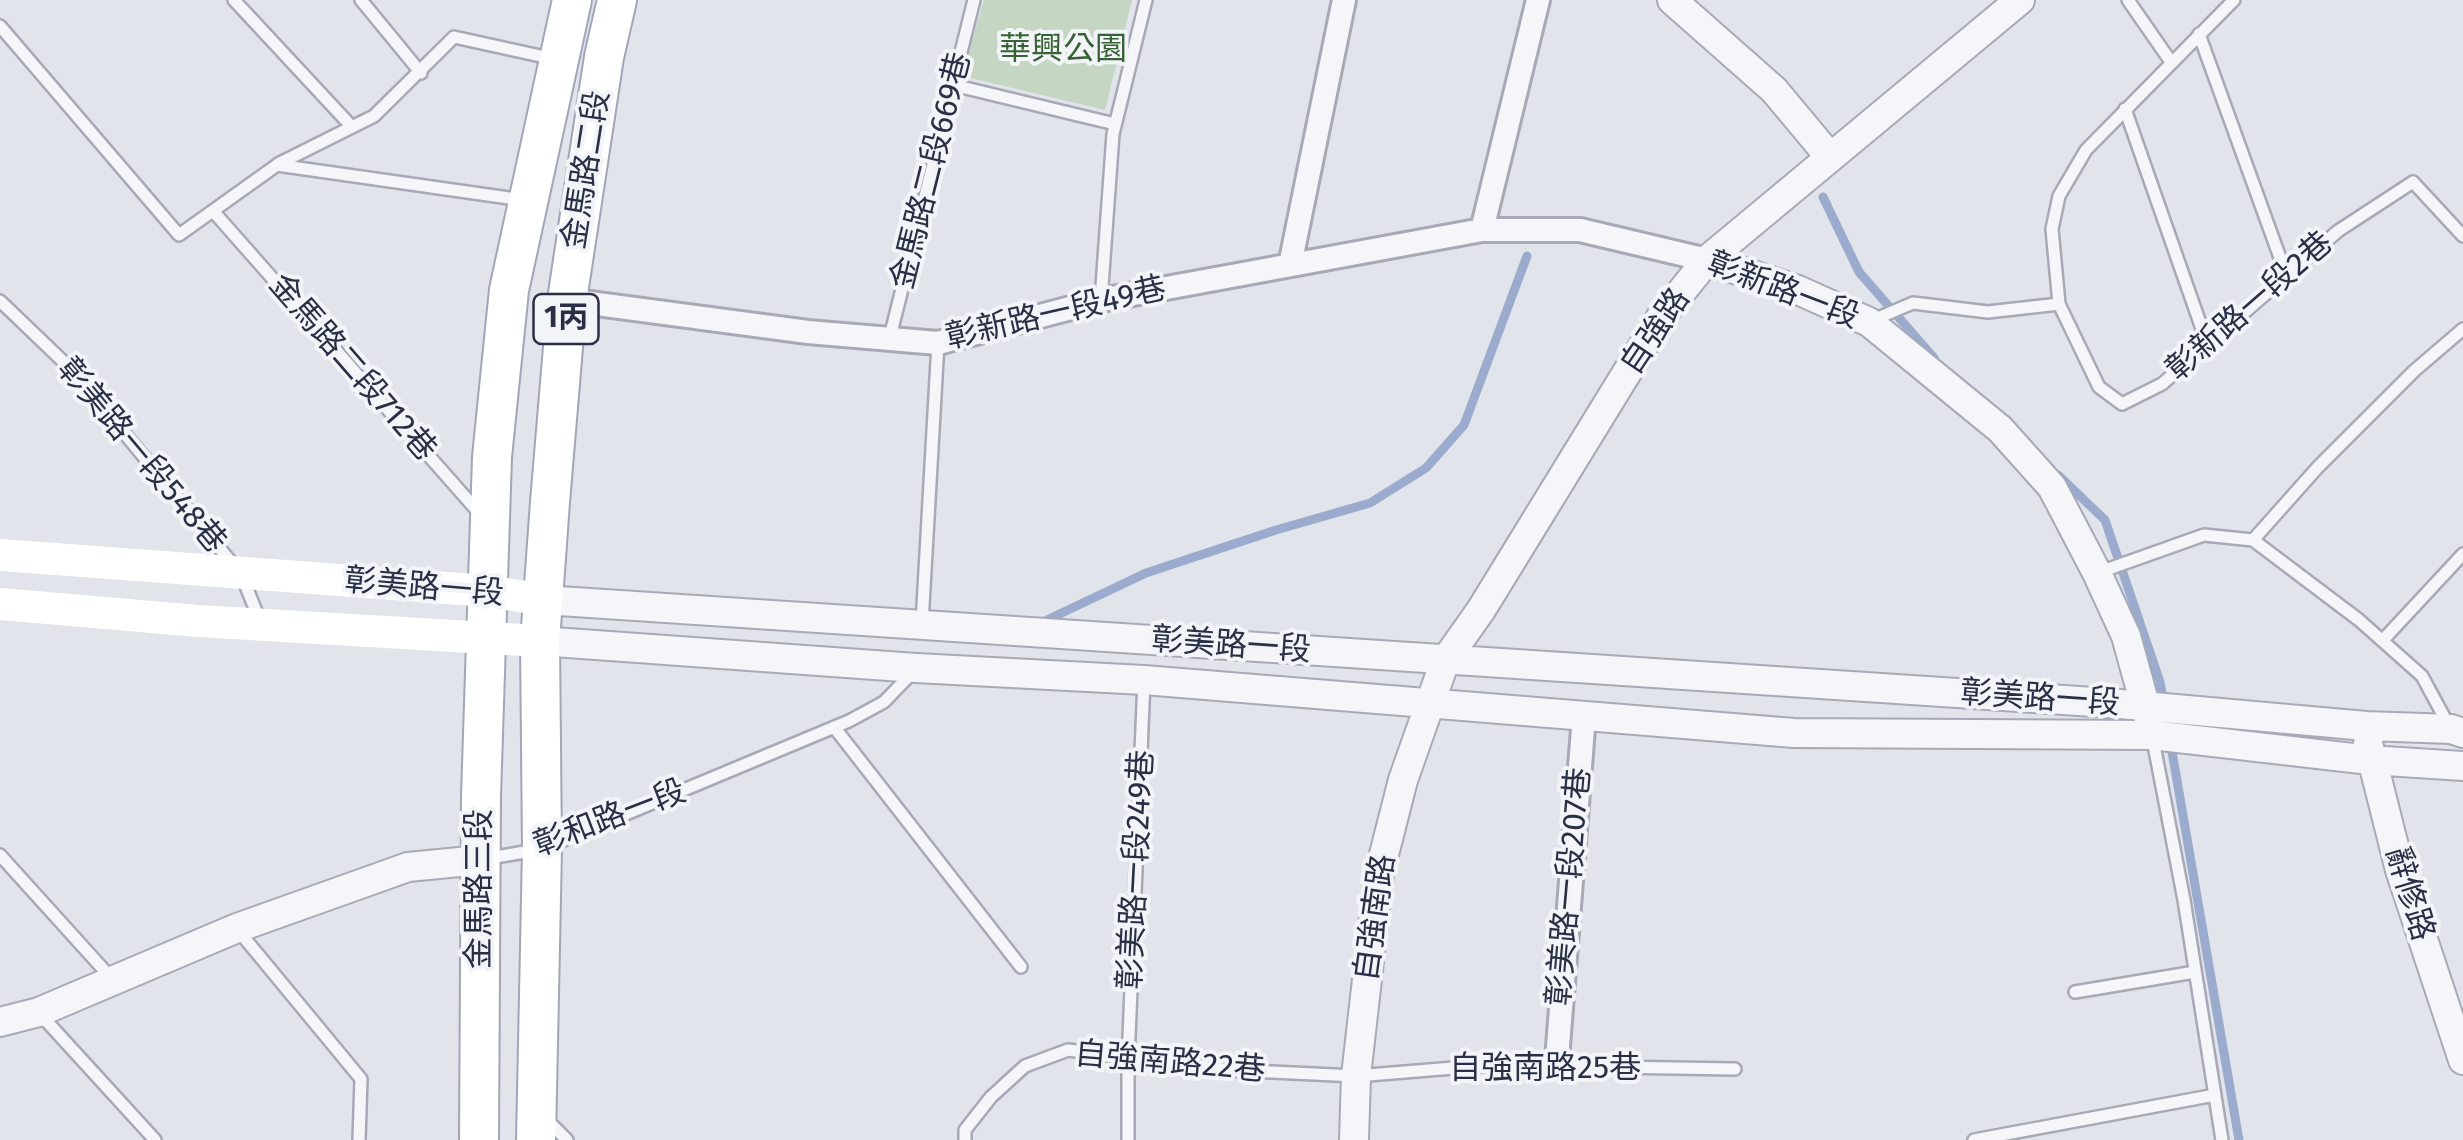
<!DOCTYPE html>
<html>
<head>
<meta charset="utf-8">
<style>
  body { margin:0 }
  canvas { display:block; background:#e2e4eb }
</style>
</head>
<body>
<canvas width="2463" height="1140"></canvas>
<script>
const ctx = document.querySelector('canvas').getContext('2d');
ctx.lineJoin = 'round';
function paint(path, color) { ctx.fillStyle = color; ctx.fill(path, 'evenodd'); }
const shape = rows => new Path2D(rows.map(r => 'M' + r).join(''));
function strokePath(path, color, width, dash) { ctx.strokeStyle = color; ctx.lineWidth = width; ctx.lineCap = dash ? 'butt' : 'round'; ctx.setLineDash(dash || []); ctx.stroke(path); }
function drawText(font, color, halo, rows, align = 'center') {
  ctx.font = font + ' "Fira Sans","Noto Sans TC",sans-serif'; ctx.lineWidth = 8; ctx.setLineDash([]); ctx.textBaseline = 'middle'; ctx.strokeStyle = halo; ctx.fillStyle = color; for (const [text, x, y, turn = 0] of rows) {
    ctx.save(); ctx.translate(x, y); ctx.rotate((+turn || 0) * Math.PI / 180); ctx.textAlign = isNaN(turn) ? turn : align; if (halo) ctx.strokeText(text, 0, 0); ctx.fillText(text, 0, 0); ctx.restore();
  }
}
const green = shape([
  [984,0,1132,0,1105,110,962,76]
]);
const stream = shape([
  [1823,197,1859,272,1934,358],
  [2058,475,2105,520,2160,682,2239,1140],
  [1047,620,1146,573,1276,530,1370,503,1426,468,1464,425,1527,256]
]);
const service = shape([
  [234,0,352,127],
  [361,0,421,73],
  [2128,0,2171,62],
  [0,26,179,235,277,165,523,200],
  [2199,34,2287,277],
  [953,85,1115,124],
  [2125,109,2208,346],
  [278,164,374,116,454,37,554,59],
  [213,211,481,515],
  [1101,300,1113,134,1146,0],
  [0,301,71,369,241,574,260,621],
  [2059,304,2099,387,2122,404,2162,384,2338,231,2413,182,2463,236],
  [1873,320,1913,303,1988,312,2059,304,2052,229,2059,196,2086,150,2234,0],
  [889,341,974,0],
  [2253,540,2318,467,2414,371,2463,329],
  [2097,573,2204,535,2253,540,2359,620,2422,676,2449,726],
  [922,623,938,343],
  [2383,640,2463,554],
  [834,727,1021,967],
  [2152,735,2184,900,2222,1140],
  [0,855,113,980],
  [484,859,542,849,849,721,884,702,912,673],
  [237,929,361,1079,359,1140],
  [2075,992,2195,972],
  [40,1014,155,1140],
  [545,1118,567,1140],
  [965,1140,965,1130,991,1097,1025,1066,1068,1050,1229,1070,1356,1076,1490,1065,1735,1069],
  [1128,1140,1128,1060,1144,680],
  [1974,1140,2215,1095]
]);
const minor = shape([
  [1482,230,1538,0],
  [1290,265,1344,0],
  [567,300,808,332,938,343,1101,300,1482,230,1580,230,1707,260],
  [1557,1059,1584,716]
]);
const tertiary = shape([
  [1672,0,1774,90,1830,157],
  [1707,260,1798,290,1869,322,2000,429,2052,487,2097,573,2126,636,2149,719],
  [544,600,2109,703,2366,726,2451,729,2463,733],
  [540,641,916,668,1144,680,1794,733,2152,735,2370,760,2463,766],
  [2368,743,2400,870,2463,1060],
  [0,1022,39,1012,237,928,408,867,480,860],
  [1354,1140,1356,1076,1379,874,1403,780,1445,661,1481,610,1661,317,1707,260,2020,0]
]);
const secondary = shape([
  [0,555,488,591,544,600],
  [0,604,198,621,540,641]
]);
const primary = shape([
  [479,1140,481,796,492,457,509,290,572,0],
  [536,1140,542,849,540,641,550,502,567,300,604,57,617,0]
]);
const shields = [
  [566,319,65]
];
const shieldNames = [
  ["1丙",566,319]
];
const parkNames = [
  ["華興公園",1063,50]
];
const streetNames = [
  ["金馬路二段",587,170,-81],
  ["金馬路二段669巷",932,171,-76],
  ["彰新路一段",1783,291,21],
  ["彰新路一段2巷",2250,307,-41],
  ["彰新路一段49巷",1056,314,-13],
  ["自強路",1656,332,-56],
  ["金馬路二段712巷",352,368,49],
  ["彰美路一段548巷",141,456,50],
  ["彰美路一段",424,588,5],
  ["彰美路一段",1231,646,4],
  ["彰美路一段",2040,699,4],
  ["彰和路一段",610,819,-21],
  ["彰美路一段249巷",1137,870,-87],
  ["彰美路一段207巷",1570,887,-85],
  ["金馬路三段",480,889,-90],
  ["辭修路",2409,894,73],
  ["自強南路",1376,918,-82],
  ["自強南路22巷",1170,1063,5],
  ["自強南路25巷",1545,1069]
];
paint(green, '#c5d6c3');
strokePath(stream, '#9babcd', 9);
strokePath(service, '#a7aab6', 16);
strokePath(minor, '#a7aab6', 28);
strokePath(tertiary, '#a7aab6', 32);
strokePath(primary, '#a1a6b8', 42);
strokePath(service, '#f5f6f9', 11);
strokePath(minor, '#f5f6f9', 22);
strokePath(tertiary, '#f5f6f9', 28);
strokePath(secondary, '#fff', 32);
strokePath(primary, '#fff', 38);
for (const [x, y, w] of shields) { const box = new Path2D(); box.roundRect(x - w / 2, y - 25, w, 50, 8); ctx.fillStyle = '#f2f4f8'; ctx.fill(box); strokePath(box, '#292f45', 2.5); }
drawText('bold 30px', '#292f45', null, shieldNames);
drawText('32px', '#366235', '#f2f4f8', parkNames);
drawText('32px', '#292f45', '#f2f4f8', streetNames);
</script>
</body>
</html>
